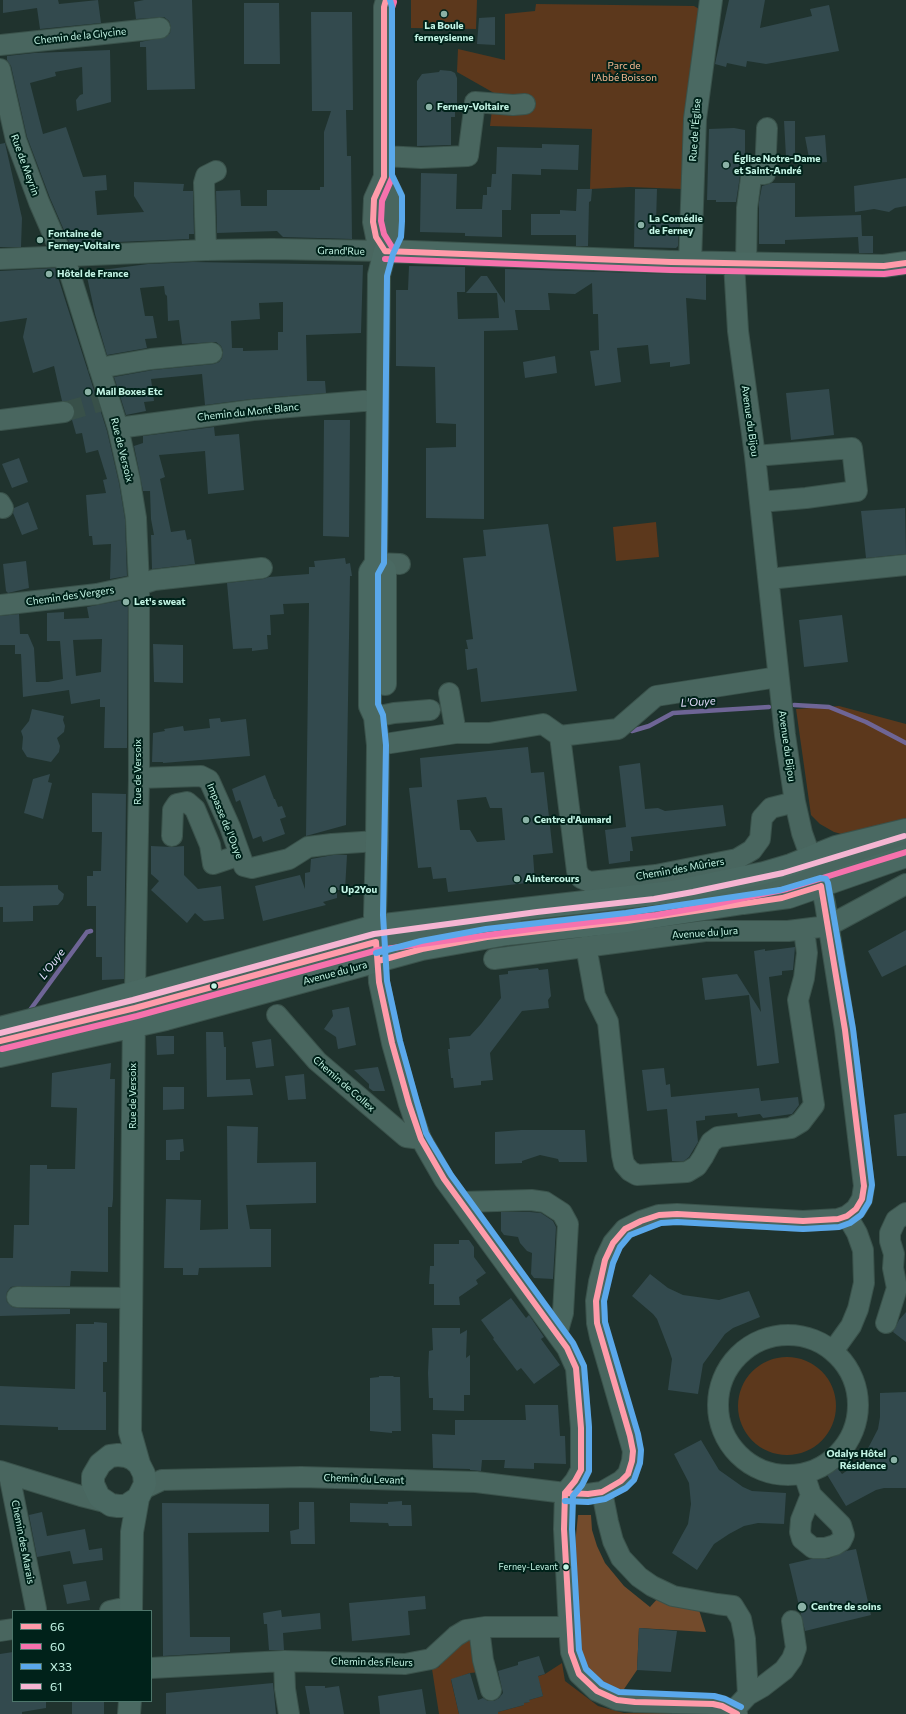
<!DOCTYPE html>
<html>
<head>
<meta charset="utf-8">
<style>
  body { margin:0 }
  #map { position:relative; width:906px; height:1714px; overflow:hidden; background:#20332e; font-family:Commissioner,sans-serif }
  canvas { display:block }
  .legend { position:absolute; left:12px; top:1610px; width:140px; height:92px; box-sizing:border-box; background:#00221a; border:1px solid #4e766b; margin:0; padding:5px 7px; list-style:none; font-size:12px; color:#c3f5e5 }
  .legend li { display:flex; align-items:center; gap:8px; height:20px }
  .legend b { width:20px; border:1px solid #4e766b }
</style>
</head>
<body>
<div id="map">
<canvas width="906" height="1714"></canvas>
<ul class="legend">
<li><b style="height:5px;background:#ff9baa"></b>66</li>
<li><b style="height:5px;background:#f672ad"></b>60</li>
<li><b style="height:5px;background:#5aa8eb"></b>X33</li>
<li><b style="height:5px;background:#f5b5d2"></b>61</li>
</ul>
</div>
<script>
const ctx = document.querySelector('canvas').getContext('2d');
ctx.lineJoin = 'round';
function paint(path, color) { ctx.fillStyle = color; ctx.fill(path, 'evenodd'); }
const shape = rows => new Path2D(rows.map(r => 'M' + r).join(''));
function strokePath(path, color, width, dash) { ctx.strokeStyle = color; ctx.lineWidth = width; ctx.lineCap = dash ? 'butt' : 'round'; ctx.setLineDash(dash || []); ctx.stroke(path); }
function drawText(font, color, halo, rows, align = 'center') {
  ctx.font = font + ' Commissioner,sans-serif'; ctx.lineWidth = 4; ctx.setLineDash([]); ctx.textBaseline = 'middle'; ctx.strokeStyle = halo; ctx.fillStyle = color; for (const [text, x, y, turn = 0] of rows) {
    ctx.save(); ctx.translate(x, y); ctx.rotate((+turn || 0) * Math.PI / 180); ctx.textAlign = isNaN(turn) ? turn : align; if (halo) ctx.strokeText(text, 0, 0); ctx.fillText(text, 0, 0); ctx.restore();
  }
}
const green = shape([
  [411,0,477,0,476,29,411,28],
  [536,4,694,6,699,9,682,189,630,187,590,189,592,129,490,126,494,93,457,72,458,49,505,60,505,14,535,11],
  [656,522,659,557,616,561,613,527],
  [839,706,906,724,906,825,852,837,834,832,820,824,811,815,796,709],
  '738 1406a49 49 0 1 1 98 0a49 49 0 1 1-98 0Z',
  [461,1638,478,1640,480,1672,470,1673,451,1680,459,1714,439,1714,432,1669,439,1667,449,1648],
  [562,1663,565,1681,598,1706,624,1713,667,1712,671,1714,498,1714,498,1712,524,1705,524,1703,529,1702,529,1700,543,1696,539,1682,536,1677,545,1674]
]);
const forest = shape([
  [578,1515,591,1515,592,1530,597,1546,605,1563,624,1586,650,1607,658,1598,699,1610,706,1632,639,1628,637,1670,622,1692,588,1673,576,1640,577,1595,575,1545]
]);
const stream = shape([
  [794,705,829,707,866,722,906,743],
  [632,731,649,726,673,713,769,707],
  [30,1010,87,932,91,931]
]);
const building = shape([
  [3,0,58,0,59,4,98,0,101,23,40,29,37,8,3,13],
  [144,0,192,0,195,89,147,90,146,47,140,47,140,42,166,37,170,33,171,27,169,21,164,17,136,19,134,2],
  [729,0,765,0,760,28,812,16,810,9,829,5,839,51,766,64,747,61,746,67,727,63,726,67,715,64],
  [244,3,279,3,280,64,244,64],
  [311,12,352,12,353,110,346,110,347,156,351,156,352,239,283,237,277,231,217,233,216,191,240,190,241,206,267,206,267,190,320,190,320,187,324,187,324,132,331,111,312,111],
  [495,17,495,45,477,44,479,18],
  [110,50,111,102,77,111,76,100,80,95,83,94,82,67,55,72,56,76,30,83,43,134,66,127,83,177,106,175,107,190,95,191,97,215,144,212,134,196,134,182,184,184,183,191,193,191,194,234,189,234,189,239,70,244,50,198,27,137,11,66,7,60,7,56,34,53],
  [440,70,451,71,455,73,457,78,457,112,455,112,455,117,451,117,451,145,417,146,417,81,422,74,439,72],
  [784,121,795,121,795,156,786,157],
  [734,128,745,130,745,168,740,176,736,202,716,202,716,200,707,200,709,129],
  [825,135,827,162,810,163,805,137],
  [5,143,22,218,21,247,0,247,0,144],
  [542,144,579,145,578,170,541,169,541,175,512,174,511,210,502,210,502,237,465,236,465,233,420,232,421,173,457,174,456,209,482,209,483,195,487,195,487,187,491,187,492,174,496,174,497,147,542,148],
  [906,178,906,206,895,208,889,212,874,209,855,212,854,186],
  [772,183,795,183,795,217,861,215,862,236,873,236,873,253,859,253,858,237,785,240,785,244,759,244,759,202,762,186],
  [577,189,592,189,591,201,589,202,588,246,576,246,576,235,531,235,531,214,560,214,560,210,576,211],
  [635,189,657,189,656,223,679,223,678,246,676,248,634,247],
  [193,262,363,265,361,333,306,335,307,381,325,381,326,393,252,399,205,405,202,374,151,379,154,401,144,402,146,411,126,415,114,377,153,370,214,364,219,362,222,358,223,351,221,346,216,342,182,344,179,320,168,321,167,296,165,294,164,286,140,288,145,316,153,316,157,338,145,339,147,348,107,355,95,314,86,272,148,264],
  [283,302,283,332,278,332,278,350,243,351,243,348,232,348,231,321,260,319,259,303],
  [409,266,465,267,465,292,457,292,458,319,499,318,497,293,466,293,481,276,487,276,505,303,505,269,706,275,706,300,686,298,690,364,670,367,670,362,650,364,648,345,617,348,621,382,595,386,590,351,599,350,598,314,593,314,592,283,575,294,548,293,550,310,515,310,518,330,484,331,484,519,426,518,426,448,456,447,456,424,436,423,435,367,396,366,396,290,408,290],
  [55,268,107,431,119,483,125,519,127,576,110,579,111,544,93,545,92,536,89,536,86,495,106,493,103,480,107,479,98,450,86,453,82,433,76,434,72,420,75,416,75,410,73,405,69,402,62,401,54,366,33,373,23,337,27,318,0,322,0,271],
  [555,356,557,373,525,378,523,362],
  [829,389,834,435,791,440,786,393],
  [324,420,350,420,349,537,323,536],
  [214,427,215,436,239,434,244,490,208,494,205,451,159,455,165,477,160,479,171,532,185,530,187,540,191,539,195,564,152,569,151,535,154,535,151,519,150,491,143,491,134,446,143,443,143,436],
  [19,458,28,482,12,488,2,464],
  [28,502,38,529,22,535,13,513,14,508],
  [905,508,906,554,866,558,861,511],
  [548,524,577,691,481,702,477,668,467,670,465,649,468,649,466,640,473,639,463,558,486,556,483,530],
  [345,558,346,564,350,563,352,576,350,576,346,825,306,836,309,603,283,604,284,614,270,615,271,635,267,635,268,649,252,651,252,648,233,649,227,583,263,579,269,577,309,574,309,567,315,567,314,561],
  [26,561,29,588,8,593,6,591,3,564],
  [128,599,127,748,104,748,105,707,100,707,100,699,71,704,69,690,23,697,21,654,15,654,15,645,0,645,0,616,19,614,20,634,28,634,34,648,36,682,48,682,63,679,60,641,47,641,47,613,64,612,64,619,89,618,87,607],
  [102,639,101,672,76,676,73,640],
  [842,615,848,662,804,667,799,620],
  [153,644,183,645,183,683,154,682],
  [32,709,64,716,63,720,65,726,64,732,57,738,60,746,59,752,51,762,27,757,22,749,23,737,21,731,29,721],
  [220,718,221,722,246,719,250,756,163,763,163,762,152,762,153,733,165,731,164,729,183,726,184,731,210,728,209,719],
  [528,747,531,773,544,772,553,853,533,855,535,882,448,892,446,878,433,879,431,867,418,868,409,788,422,787,420,758],
  [486,797,490,808,502,808,505,840,477,842,470,830,460,830,457,800],
  [640,763,645,809,658,808,665,811,723,805,726,826,631,837,633,851,630,851,630,861,609,864,605,830,626,827,619,766],
  [50,774,48,782,52,783,43,819,24,813,33,779],
  [265,775,274,799,275,799,278,807,282,806,286,817,280,819,285,834,263,842,261,836,253,839,240,800,236,802,232,789],
  [92,793,126,794,124,979,102,980,102,957,96,957,96,906,87,906,87,876,93,876,93,871,101,871,102,832,92,832],
  [151,846,172,847,184,846,184,875,198,889,221,886,224,919,204,921,195,913,187,923,151,890,159,881,151,874],
  [333,855,347,855,345,890,337,890,337,898,323,902,326,905,263,921,255,886,300,875,305,889,305,873,310,872,311,859],
  [58,885,58,889,64,894,63,899,58,905,33,906,33,921,3,922,3,907,0,907,0,886],
  [906,930,906,965,882,977,868,951],
  [795,947,793,970,782,971,782,975,769,977,779,1063,757,1066,749,995,705,1000,702,978,737,974,761,1012,754,951,765,949,765,951],
  [538,968,539,970,548,969,551,996,548,1000,549,1008,522,1011,490,1053,493,1080,481,1081,481,1085,454,1088,453,1078,451,1078,448,1049,450,1049,449,1038,470,1036,481,1024,501,998,499,975,508,974,508,971],
  [349,1007,356,1045,338,1049,336,1037,324,1029,333,1016,332,1010],
  [206,1032,223,1032,224,1047,226,1047,226,1080,250,1079,253,1095,207,1097],
  [156,1036,174,1036,174,1054,157,1055],
  [271,1039,274,1066,256,1068,252,1042],
  [111,1063,110,1079,115,1079,113,1199,112,1207,108,1207,108,1272,71,1271,70,1286,17,1286,11,1287,7,1292,6,1297,7,1302,12,1307,17,1308,70,1309,70,1314,0,1316,0,1258,13,1258,14,1225,29,1225,30,1165,47,1165,47,1169,75,1169,77,1108,51,1107,52,1073],
  [378,1067,385,1091,373,1091,369,1088,369,1084,354,1070],
  [664,1068,666,1085,670,1084,671,1097,759,1088,761,1101,798,1097,799,1105,792,1114,763,1118,760,1114,738,1117,737,1113,705,1116,705,1120,696,1121,698,1142,689,1157,684,1161,672,1161,667,1109,647,1111,642,1070],
  [304,1074,306,1099,288,1100,285,1076],
  [163,1087,184,1087,184,1109,163,1110],
  [906,1113,906,1156,897,1156,894,1115],
  [227,1126,258,1127,257,1163,316,1162,316,1203,246,1205,250,1229,271,1229,271,1267,199,1268,198,1275,183,1275,183,1268,164,1268,166,1199,201,1200,200,1230,228,1229],
  [521,1130,585,1130,587,1162,559,1162,558,1159,540,1155,522,1161,522,1163,495,1164,495,1132],
  [183,1139,184,1151,180,1152,180,1160,166,1160,166,1140],
  [501,1212,530,1212,541,1213,553,1221,556,1227,553,1279,534,1278,531,1274,532,1253,527,1251,520,1243,518,1237,504,1235,501,1231],
  [459,1240,469,1240,474,1247,474,1257,486,1273,476,1280,478,1284,459,1297,460,1305,434,1305,434,1284,429,1284,430,1266,434,1266,434,1244,459,1244],
  [650,1274,668,1288,683,1295,719,1300,749,1291,760,1317,733,1328,725,1334,703,1364,698,1394,668,1390,672,1359,669,1350,657,1319,653,1314,632,1296],
  [511,1298,526,1318,529,1315,544,1337,541,1339,560,1365,534,1384,521,1368,517,1371,493,1339,494,1338,481,1320],
  [906,1312,906,1342,893,1332,899,1320],
  [94,1322,107,1323,107,1362,103,1362,103,1392,106,1392,106,1430,58,1430,58,1427,0,1425,0,1386,75,1389,76,1324,94,1324],
  [432,1328,460,1328,460,1334,467,1330,466,1358,470,1355,470,1395,464,1395,464,1411,433,1410,433,1398,429,1398,428,1373,429,1351,433,1350],
  [379,1376,393,1376,394,1377,400,1377,401,1431,392,1431,392,1433,370,1431,370,1378,379,1377],
  [906,1392,906,1488,884,1488,876,1490,846,1506,826,1473,836,1466,842,1474,857,1464,864,1456,878,1429,880,1417,880,1393],
  [525,1405,558,1405,560,1436,565,1436,566,1464,534,1463,534,1469,504,1468,505,1460,482,1460,481,1471,470,1470,470,1469,433,1468,432,1434,455,1435,455,1420,526,1420],
  [701,1440,719,1470,743,1487,752,1491,786,1493,784,1524,758,1523,744,1526,729,1534,714,1544,697,1570,672,1553,688,1524,691,1504,689,1483,674,1454],
  [402,1501,402,1505,411,1505,412,1526,389,1526,388,1523,350,1522,350,1503,388,1504,388,1502],
  [299,1502,314,1502,315,1544,291,1544,290,1531,299,1529],
  [162,1503,269,1504,269,1532,188,1533,190,1637,230,1637,230,1652,163,1656],
  [42,1512,47,1536,85,1529,89,1550,102,1548,103,1560,73,1564,70,1551,37,1557,29,1515],
  [856,1549,871,1615,805,1631,789,1564,811,1559,828,1559,846,1551],
  [86,1581,90,1600,67,1604,63,1585],
  [425,1596,426,1609,408,1611,410,1635,352,1641,349,1603],
  [281,1610,282,1617,320,1613,321,1629,283,1633,284,1650,269,1650,267,1624,264,1624,263,1613],
  [639,1628,677,1631,671,1672,637,1670],
  [13,1652,13,1701,46,1701,46,1708,22,1712,22,1714,0,1714,0,1654],
  [539,1656,545,1674,538,1676,543,1696,529,1700,530,1702,524,1703,524,1705,498,1712,498,1714,459,1714,451,1679,470,1673,478,1700,483,1698,488,1701,494,1701,499,1698,503,1693,498,1671,518,1665,518,1662],
  [273,1683,276,1714,166,1714,166,1693],
  [305,1686,325,1686,325,1688,339,1686,344,1714,310,1714],
  [422,1689,426,1714,380,1714,378,1696],
  [72,1701,104,1701,104,1714,72,1714]
]);
const minorTunnel = shape([
  [64,412,99,402]
]);
const minor = shape([
  [0,45,160,28],
  [0,69,16,140,39,202,69,271,118,428,130,481,136,518,139,585,139,778,135,992],
  [384,156,421,158,468,156,475,102,513,105,525,104],
  [384,177,394,197,394,221,393,235,385,251],
  [206,250,204,183,206,176,216,171],
  [385,251,376,237,373,222,374,199,384,177,384,7,386,0],
  [0,259,206,250,273,249,385,251],
  [746,264,747,208,751,178,756,174,765,174,767,128],
  [99,368,151,359,212,353],
  [0,420,64,412],
  [118,428,253,410,363,401,378,401],
  [755,456,852,448,857,491,806,498,760,502],
  [0,503,3,508],
  [376,563,400,564],
  [769,579,906,565],
  [0,605,97,594,139,585,154,580,262,568],
  [449,693,456,733],
  [375,717,394,713,430,710],
  [560,736,577,871,581,878,590,882,656,875,737,859,752,850,760,839,762,818,771,808,795,802],
  [378,745,456,733,489,733,543,724,560,736,618,729,656,696,778,677],
  [139,778,201,776,209,780,230,827,244,866,252,868,289,859,308,847,332,844,377,841],
  [172,836,173,810,177,804,187,802,195,809,210,845,213,864,240,855],
  [690,901,785,881,906,844],
  [586,946,595,996,608,1022,622,1155,624,1164,630,1171,637,1175,687,1172,697,1166,703,1157,711,1142,718,1137,791,1128,801,1122,814,1105,798,1000,804,978,807,953,804,930],
  [494,959,705,931,788,931,828,926,906,884],
  [378,961,379,982,392,1043,409,1104,421,1139,444,1179,567,1348,576,1368,581,1428,581,1470,575,1481,565,1493,564,1529,569,1627,571,1652,579,1674,597,1691,617,1700,635,1702,713,1704,722,1706,737,1714],
  [277,1015,317,1061,406,1137,421,1139],
  [0,1041,135,1008,376,942,511,923],
  [462,1202,531,1200,545,1202,562,1213,568,1224,563,1313,557,1334],
  [17,1297,132,1298],
  [886,1323,897,1288,893,1268,894,1254,890,1241,890,1233,896,1220,906,1213],
  '718 1405a70 70 0 1 1 140 0a70 70 0 1 1-140 0Z',
  [833,1351,851,1326,858,1309,864,1283,863,1250,857,1233,847,1216],
  [0,1471,81,1496,105,1502],
  [9,1474,36,1609],
  [804,1474,811,1495,841,1525,844,1535,841,1541,835,1545,825,1548,813,1548,802,1539,800,1532,801,1520,811,1495],
  [143,1489,162,1480,301,1477,476,1482,565,1493,588,1494,602,1492,621,1481,628,1474,632,1461,633,1451,600,1337,597,1323,596,1301,599,1282,605,1260,613,1243,625,1229,641,1221,659,1215,677,1214,803,1221,838,1219,847,1216,856,1209,862,1199,864,1186,845,1030,825,903,821,886,802,833,795,802,785,735,755,456,738,331,734,263],
  [602,1492,608,1522,613,1541,621,1558,639,1577,652,1586,673,1596,717,1604,733,1606,741,1619,745,1639,748,1695,733,1711],
  [110,1611,119,1609,131,1610],
  [479,1628,483,1660,491,1690],
  [0,1631,13,1629],
  [284,1661,285,1689,289,1714],
  [151,1668,284,1661,405,1664,431,1659,456,1636,466,1630,485,1627,569,1627],
  [748,1695,762,1687,784,1670,792,1659,796,1648,792,1621]
]);
const major = shape([
  [690,262,695,119,711,0],
  [376,563,385,570,385,684],
  [378,961,375,915,377,841,378,745,375,717,370,706,370,572,376,563,379,275,385,251,671,262,884,266,906,263],
  [134,1011,130,1432,139,1464],
  [0,1028,85,1006,375,926,672,892,764,873,791,865,836,847,906,830],
  [0,1056,166,1019,422,949,507,934,627,921,743,903,789,897,906,856],
  [131,1611,132,1532,138,1498,145,1484,144,1474,139,1464,133,1459,126,1456,118,1455,110,1456,100,1464,93,1476,93,1484,99,1497,111,1505,118,1506,126,1506,138,1498],
  [129,1714,130,1701]
]);
const bus1 = shape([
  [385,251,671,262,884,266,906,263],
  [385,251,376,237,373,222,374,199,384,177,384,7,386,0],
  [376,942,379,982,392,1043,409,1104,421,1139,444,1179,567,1348,576,1368,581,1428,581,1470,575,1481,565,1493,564,1529,571,1652,579,1674,597,1691,617,1700,635,1702,713,1704,722,1706,737,1714],
  [378,961,422,949,487,937,627,921,782,898,821,886],
  [0,1041,135,1008,376,942],
  [565,1493,588,1494,602,1492,621,1481,628,1474,632,1461,633,1451,630,1436,597,1323,596,1301,605,1260,613,1243,625,1229,641,1221,659,1215,677,1214,803,1221,838,1219,847,1216,856,1209,862,1199,864,1186,845,1030,821,886]
]);
const bus2 = shape([
  [392,247,384,234,381,221,382,201,392,178,392,8,394,2],
  [385,259,671,270,884,274,906,271],
  [2,1049,137,1016,378,950,539,928,656,915,696,908,787,889,906,852]
]);
const bus3 = shape([
  [390,0,392,7,392,175,402,196,402,221,401,237,393,254,387,276,384,563,378,574,378,704,383,715,386,745,383,915,387,981,400,1041,417,1102,426,1133,431,1142,451,1175,573,1343,584,1366,589,1427,589,1471,582,1485,573,1496,572,1529,579,1650,586,1669,602,1684,619,1692,714,1696,725,1699,741,1707],
  [376,953,421,941,486,929,626,913,780,890,820,878,826,879,828,883,853,1029,872,1185,869,1202,861,1215,850,1223,839,1227,803,1229,677,1222,661,1223,630,1235,620,1247,613,1263,604,1301,605,1322,638,1434,641,1450,640,1463,634,1480,626,1488,605,1499,588,1502,565,1501]
]);
const bus4 = shape([
  [0,1033,133,1000,374,934,537,912,654,899,693,892,783,873,904,836]
]);
const markers = [
  [444,14,4,"#8ab1a5"],
  [429,107,4,"#8ab1a5"],
  [726,165,4,"#8ab1a5"],
  [641,225,4,"#8ab1a5"],
  [40,240,4,"#8ab1a5"],
  [49,274,4,"#8ab1a5"],
  [88,392,4,"#8ab1a5"],
  [126,602,4,"#8ab1a5"],
  [526,820,4,"#8ab1a5"],
  [517,879,4,"#8ab1a5"],
  [333,890,4,"#8ab1a5"],
  [214,986,3.5,"#c3f5e5"],
  [894,1460,4,"#8ab1a5"],
  [566,1567,3.5,"#c3f5e5"],
  [802,1607,5,"#8ab1a5"]
];
const busNames = [
  ["Ferney-Levant",558,1567]
];
const poiNames = [
  ["La Boule",444,26,"center"],
  ["ferneysienne",444,38,"center"],
  ["Ferney-Voltaire",437,107],
  ["Église Notre-Dame",734,159],
  ["et Saint-André",734,171],
  ["La Comédie",649,219],
  ["de Ferney",649,231],
  ["Fontaine de",48,234],
  ["Ferney-Voltaire",48,246],
  ["Hôtel de France",57,274],
  ["Mail Boxes Etc",96,392],
  ["Let's sweat",134,602],
  ["Centre d'Aumard",534,820],
  ["Aintercours",525,879],
  ["Up2You",341,890],
  ["Odalys Hôtel",886,1454,"right"],
  ["Résidence",886,1466,"right"],
  ["Centre de soins",811,1607]
];
const streetNames = [
  ["Chemin de la Glycine",80,36,-6],
  ["Rue de l'Église",695,130,-86],
  ["Rue de Meyrin",25,165,70],
  ["Grand'Rue",341,251,1],
  ["Chemin du Mont Blanc",248,412,-6],
  ["Avenue du Bijou",750,421,82],
  ["Rue de Versoix",122,450,76],
  ["Chemin des Vergers",70,596,-8],
  ["Avenue du Bijou",787,746,82],
  ["Rue de Versoix",138,772,-90],
  ["Impasse de l'Ouye",225,821,68],
  ["Chemin des Mûriers",680,869,-10],
  ["Avenue du Jura",705,933,-4],
  ["Avenue du Jura",335,973,-15],
  ["Chemin de Collex",344,1084,41],
  ["Rue de Versoix",133,1096,-90],
  ["Chemin du Levant",364,1479,2],
  ["Chemin des Marais",23,1542,79],
  ["Chemin des Fleurs",372,1662,1]
];
const parkNames = [
  ["Parc de",624,66],
  ["l'Abbé Boisson",624,78]
];
const waterNames = [
  ["L'Ouye",698,702,-4],
  ["L'Ouye",52,964,-53]
];
paint(green, '#5c381c');
paint(forest, '#734b2c');
strokePath(stream, '#6e6596', 4.5);
paint(building, '#334a4e');
strokePath(minorTunnel, '#385049', 20, [20, 10]);
strokePath(minor, '#3a524b', 22);
strokePath(major, '#3a524b', 24);
strokePath(minor, '#49665f', 20);
strokePath(major, '#4a6962', 22);
strokePath(bus1, '#ff9baa', 6);
strokePath(bus2, '#f672ad', 6);
strokePath(bus3, '#5aa8eb', 6);
strokePath(bus4, '#f5b5d2', 6);
for (const [x, y, r, color] of markers) { const dot = new Path2D(); dot.arc(x, y, r, 0, 2 * Math.PI); ctx.fillStyle = color; ctx.fill(dot); strokePath(dot, '#00221a', 1.5); }
drawText('9px', '#c3f5e5', '#00221a', busNames, 'right');
drawText('bold 10px', '#c3f5e5', '#00221a', poiNames, 'left');
drawText('10px', '#c3f5e5', '#00221a', streetNames);
drawText('10px', '#f6b890', '#00221a', parkNames);
drawText('italic 11px', '#e4defe', '#00221a', waterNames);
</script>
</body>
</html>
